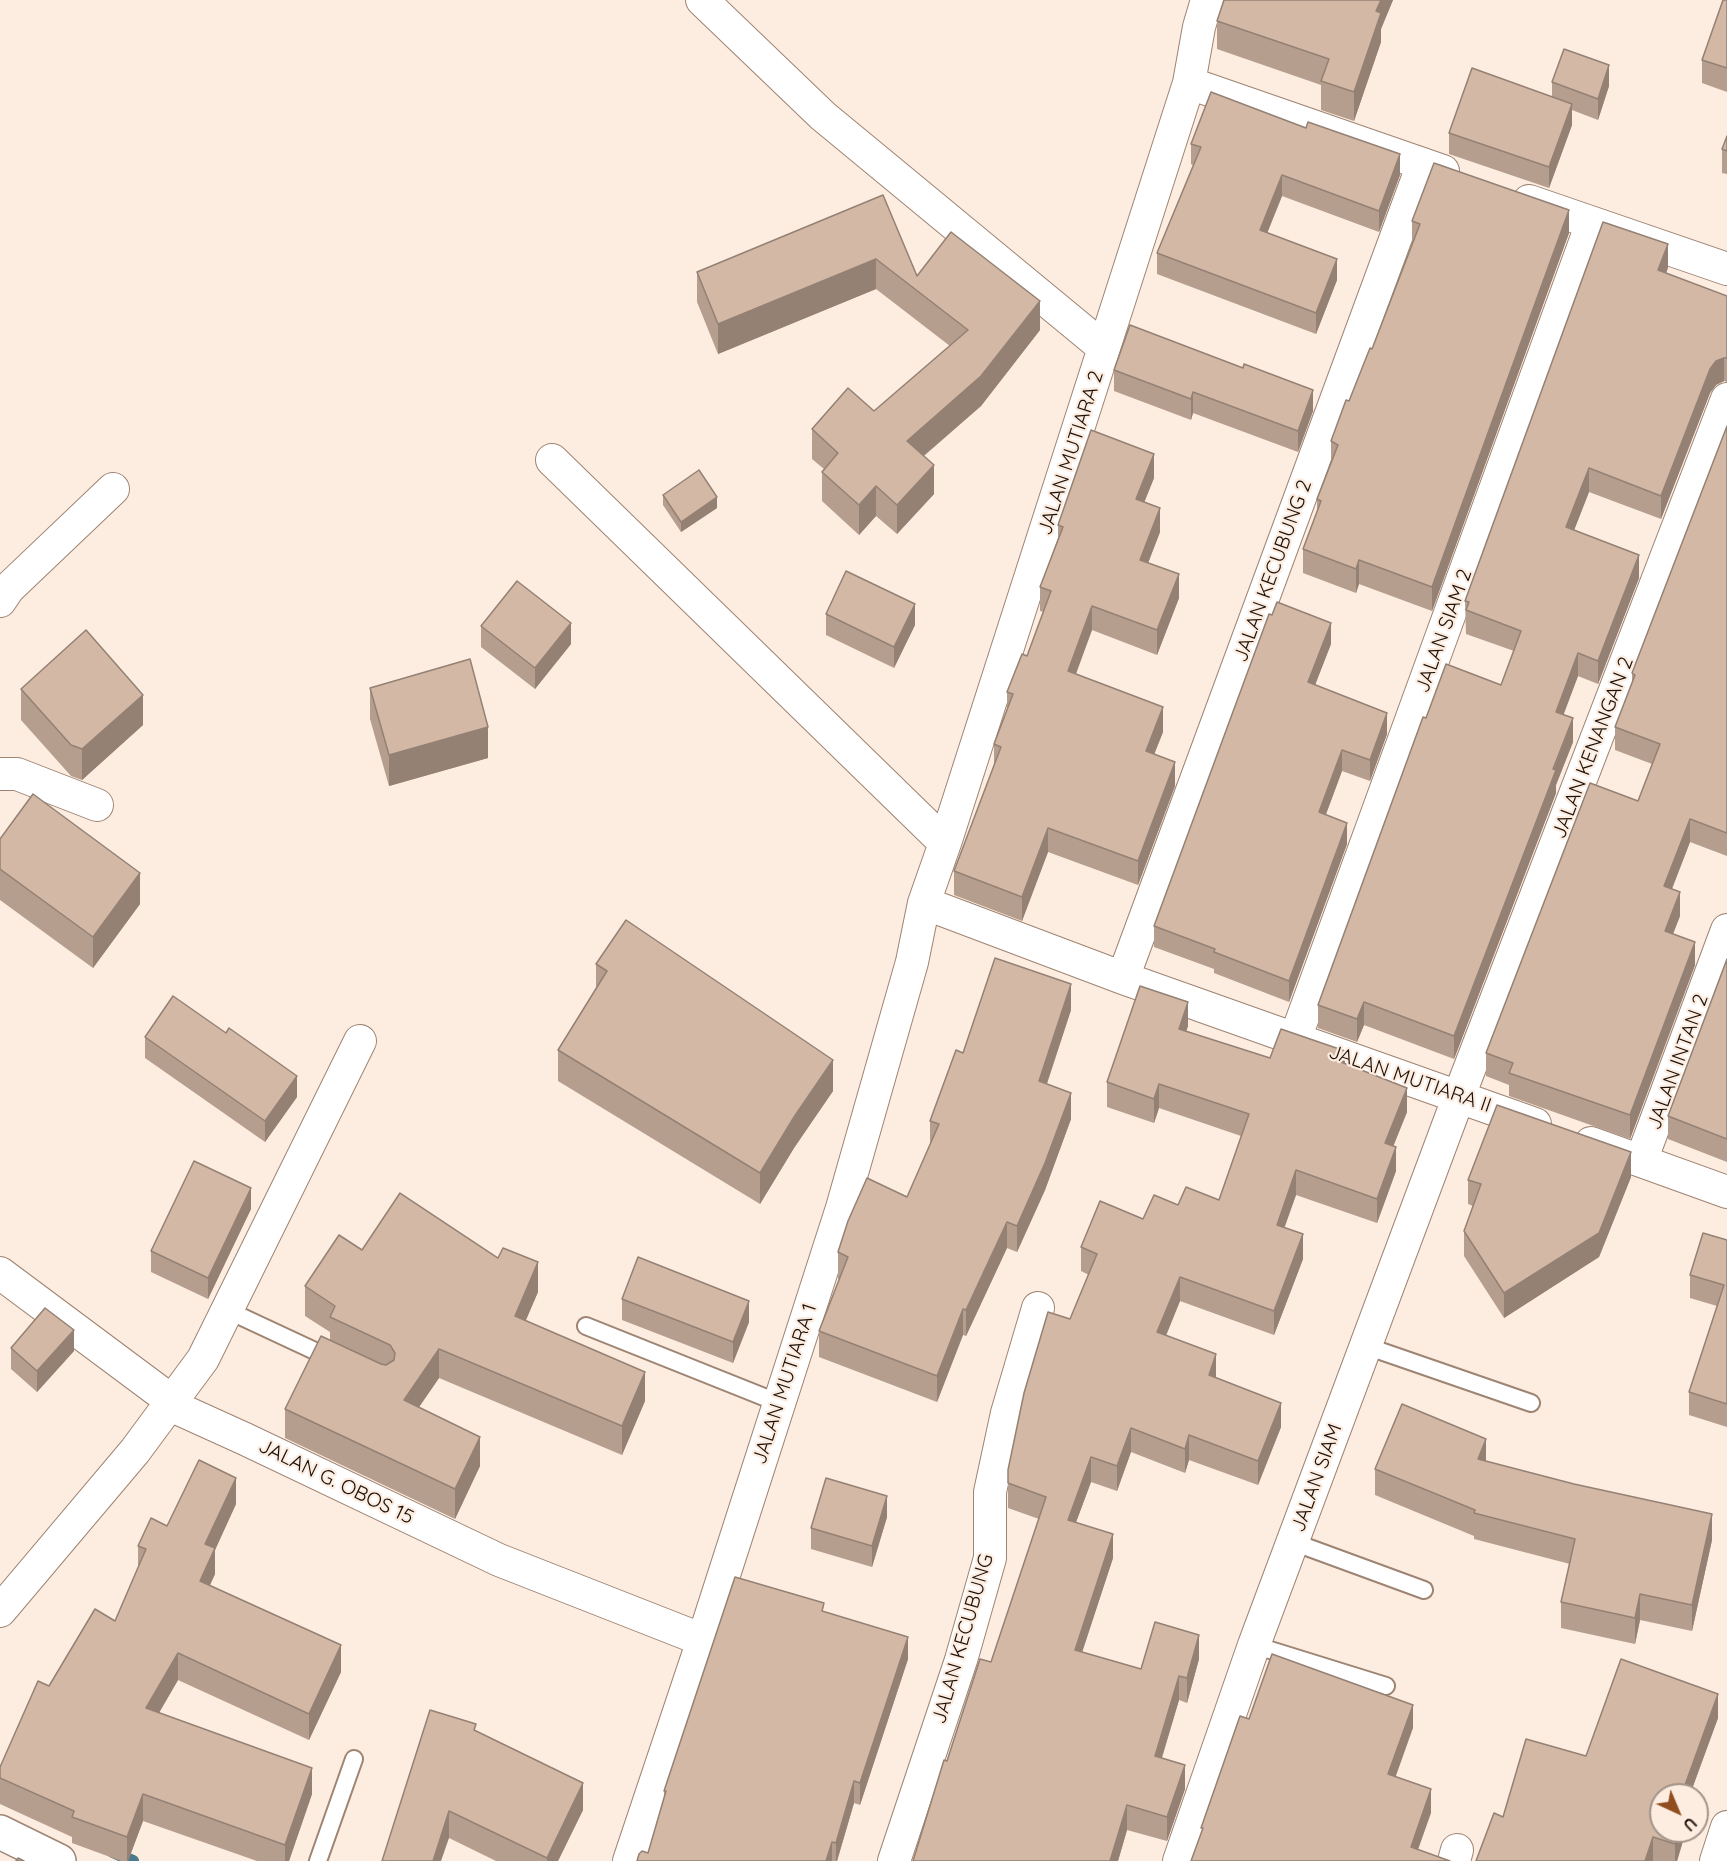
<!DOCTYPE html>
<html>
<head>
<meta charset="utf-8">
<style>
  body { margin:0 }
  #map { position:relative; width:1727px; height:1861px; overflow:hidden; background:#fdece0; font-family:Quicksand,sans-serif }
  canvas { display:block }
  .north { position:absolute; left:1649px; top:1783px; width:60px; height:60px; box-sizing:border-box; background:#fdece0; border:2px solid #a2948a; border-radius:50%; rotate:136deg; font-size:16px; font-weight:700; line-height:24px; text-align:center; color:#191009 }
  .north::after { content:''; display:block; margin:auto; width:21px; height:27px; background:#904d1f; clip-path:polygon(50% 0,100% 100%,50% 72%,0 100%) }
</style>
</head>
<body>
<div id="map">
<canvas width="1727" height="1861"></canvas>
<div class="north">U</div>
</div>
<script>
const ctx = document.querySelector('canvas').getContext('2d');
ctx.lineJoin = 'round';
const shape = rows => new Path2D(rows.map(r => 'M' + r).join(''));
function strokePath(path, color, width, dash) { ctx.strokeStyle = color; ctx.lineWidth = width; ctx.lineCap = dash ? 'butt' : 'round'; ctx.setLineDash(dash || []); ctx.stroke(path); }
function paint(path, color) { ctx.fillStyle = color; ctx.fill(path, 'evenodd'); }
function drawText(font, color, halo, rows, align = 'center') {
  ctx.font = font + ' Quicksand,sans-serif'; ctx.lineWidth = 4.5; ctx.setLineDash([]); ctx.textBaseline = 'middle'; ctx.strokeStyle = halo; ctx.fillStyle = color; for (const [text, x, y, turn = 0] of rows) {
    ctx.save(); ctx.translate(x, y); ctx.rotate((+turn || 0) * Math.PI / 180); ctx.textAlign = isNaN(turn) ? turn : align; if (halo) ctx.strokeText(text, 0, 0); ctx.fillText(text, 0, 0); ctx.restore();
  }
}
const stream = shape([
  [113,1852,133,1861]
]);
const service = shape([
  [227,1310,332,1359],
  [586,1326,779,1403],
  [1366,1346,1531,1403],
  [1293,1542,1424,1590],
  [1254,1645,1386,1686],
  [318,1861,354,1759]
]);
const minor = shape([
  [702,0,823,116,1104,348],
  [1189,83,1443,171],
  [1529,201,1727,269],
  [552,460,945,843],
  [0,601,8,589,113,489],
  [0,774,17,774,97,805],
  [924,903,1123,978,1535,1124],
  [1123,978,1423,164],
  [1295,1039,1592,223],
  [1591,1143,1727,1192],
  [1641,1161,1727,930],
  [0,1273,165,1396,170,1405,245,1439,499,1560,703,1640],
  [0,1611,135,1451,203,1359,360,1041],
  [629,1861,703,1640,842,1208,912,962,924,903,945,843,1189,83,1199,27,1207,0],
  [894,1861,961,1660,990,1558,990,1492,1007,1413,1038,1308],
  [1179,1861,1254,1645,1459,1096,1727,399],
  [1454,1861,1457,1850],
  [1716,1861,1727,1827]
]);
const tertiary = shape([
  [0,1832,59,1861]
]);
const wall = shape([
  [1224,0,1393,0,1381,29,1381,42,1354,121,1321,110,1321,85,1217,49,1217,21],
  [1727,0,1727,92,1702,83,1702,60],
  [1552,82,1609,86,1598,120,1572,110,1572,125,1549,188,1449,154,1449,133,1552,97],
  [1727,136,1727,174,1722,173,1722,149],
  [1191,144,1400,175,1379,232,1282,196,1267,233,1337,280,1316,334,1157,274,1157,253,1193,165,1191,164],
  [883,195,917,276,1040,330,981,406,924,456,934,494,897,534,876,516,859,535,822,501,822,472,824,469,812,459,812,429,874,411,950,346,876,289,718,354,697,302,697,272],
  [1412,221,1569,233,1432,611,1359,584,1356,593,1303,573,1303,549,1317,511,1317,499,1331,462,1331,441,1372,349,1412,243],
  [1668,268,1666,273,1727,296,1727,382,1724,381,1716,385,1710,393,1661,519,1589,492,1574,530,1639,578,1598,684,1578,676,1563,715,1573,742,1556,785,1556,793,1454,1059,1364,1025,1357,1042,1318,1028,1318,1005,1426,718,1501,685,1514,651,1466,634,1465,601],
  [1114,370,1313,411,1298,452,1193,413,1191,420,1114,391],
  [1727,426,1727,856,1690,842,1672,889,1680,916,1673,934,1695,965,1630,1139,1509,1096,1509,1085,1486,1076,1486,1053,1638,801,1652,764,1615,750,1615,727,1632,683,1632,673],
  [1154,478,1144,502,1160,532,1148,563,1179,598,1157,655,1092,630,1075,674,1163,732,1154,754,1175,786,1138,885,1048,852,1022,921,954,895,954,871,994,767,994,744,1007,709,1007,692,1027,656,1044,612,1040,611,1040,587,1058,538,1058,525],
  [663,495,717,508,681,532,663,505],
  [826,614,915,625,894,668,826,635],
  [481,626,571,644,535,689,481,647],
  [1331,644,1315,685,1387,734,1370,781,1342,771,1326,814,1347,844,1289,1002,1214,973,1214,969,1154,947,1154,926],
  [370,688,488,758,389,786,370,719],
  [21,689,143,725,82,780,71,776,21,720],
  [0,839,140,904,93,968,0,900],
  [1727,959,1727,1162,1668,1139,1668,1116],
  [596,964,833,1091,794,1148,760,1204,558,1081,558,1050,596,988],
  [1071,1010,1047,1084,1071,1119,1045,1190,1017,1252,1007,1248,966,1336,963,1335,937,1402,819,1357,819,1331,839,1279,838,1279,838,1252,907,1197,930,1145,930,1121,963,1053],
  [1188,1026,1186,1031,1270,1058,1345,1064,1407,1112,1393,1146,1396,1171,1377,1223,1296,1195,1284,1227,1303,1259,1274,1335,1180,1301,1166,1336,1216,1378,1281,1427,1258,1485,1189,1460,1185,1473,1131,1452,1117,1491,1091,1482,1076,1522,1113,1558,1082,1652,1141,1669,1199,1659,1187,1703,1179,1700,1162,1758,1185,1789,1167,1841,1127,1830,1118,1861,913,1861,947,1761,991,1662,1039,1519,1008,1508,1008,1470,1089,1275,1081,1271,1081,1247,1143,1219,1178,1205,1219,1200,1241,1136,1159,1108,1154,1123,1107,1107,1107,1082],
  [145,1037,297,1097,265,1142,145,1058],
  [1631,1177,1599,1257,1504,1318,1464,1256,1464,1231,1473,1206,1468,1204,1468,1180],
  [251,1209,208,1299,151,1272,151,1251],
  [1727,1240,1727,1427,1689,1415,1689,1392,1717,1306,1690,1298,1690,1275],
  [305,1286,538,1292,525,1321,645,1401,622,1455,439,1378,419,1407,480,1466,455,1519,285,1438,285,1409,330,1340,330,1332,305,1316],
  [622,1299,749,1322,733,1363,622,1320],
  [11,1348,74,1351,37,1392,11,1369],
  [1486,1461,1712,1540,1692,1631,1640,1620,1635,1644,1561,1628,1561,1602,1570,1564,1474,1539,1474,1536,1375,1495,1375,1469],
  [236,1504,215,1550,215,1574,210,1585,341,1672,309,1740,178,1680,159,1713,312,1794,289,1861,257,1861,143,1821,128,1861,121,1861,72,1843,72,1837,0,1804,0,1767,49,1686,115,1621,138,1568,138,1546,167,1526],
  [887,1517,872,1567,811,1549,811,1528],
  [824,1612,908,1659,860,1805,854,1803,837,1861,637,1861,648,1853,664,1798,664,1791],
  [1718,1718,1692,1789,1692,1795,1661,1831,1686,1831,1677,1861,1476,1861,1503,1817,1586,1756],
  [476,1731,583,1810,558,1861,496,1861,449,1838,382,1861]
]);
const shadedWall = shape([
  [1381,0,1393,0,1381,29,1381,42,1354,121,1354,92,1376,11],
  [1609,65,1609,86,1598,120,1598,99],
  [1572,104,1572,125,1549,188,1549,167],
  [1400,154,1400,175,1379,232,1379,211],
  [1282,175,1282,196,1260,251,1260,230],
  [1569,210,1569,233,1432,611,1432,587],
  [1668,244,1668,268,1658,293,1658,270],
  [876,259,876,289,718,354,718,324],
  [1337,259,1337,280,1316,334,1316,313],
  [1040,301,1040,330,981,406,907,470,907,441],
  [1724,358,1724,381,1716,385,1710,393,1661,519,1661,496,1710,369,1716,361],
  [1313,390,1313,411,1298,452,1298,431],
  [1193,392,1193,413,1191,420,1191,399],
  [1154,454,1154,478,1136,523,1136,499],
  [934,465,934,494,897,534,897,505],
  [1589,468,1589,492,1566,551,1566,527],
  [876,486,876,516,859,535,859,505],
  [717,497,717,508,681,532,681,522],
  [1160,508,1160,532,1140,584,1140,560],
  [1639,555,1639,578,1598,684,1598,661],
  [1359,560,1359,584,1356,593,1356,569],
  [1179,574,1179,598,1157,655,1157,630],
  [915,604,915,625,894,668,894,647],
  [1092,606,1092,630,1068,696,1068,671],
  [571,623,571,644,535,689,535,668],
  [1331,623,1331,644,1308,703,1308,682],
  [1578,653,1578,676,1556,735,1556,712],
  [143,695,143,725,82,780,82,749],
  [1163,707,1163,732,1146,775,1146,751],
  [1387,713,1387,734,1370,781,1370,760],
  [1573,718,1573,742,1556,785,1556,793,1454,1059,1454,1036],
  [488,727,488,758,389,786,389,755],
  [1342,750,1342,771,1319,833,1319,812],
  [1175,762,1175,786,1138,885,1138,861],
  [1690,819,1690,842,1664,909,1664,886],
  [1347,823,1347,844,1289,1002,1289,981],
  [1048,828,1048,852,1022,921,1022,897],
  [140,873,140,904,93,968,93,937],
  [1680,892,1680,916,1665,954,1665,931],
  [1695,942,1695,965,1630,1139,1630,1115],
  [1071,984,1071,1010,1039,1107,1039,1081],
  [1188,1002,1188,1026,1179,1053,1179,1029],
  [1364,1002,1364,1025,1357,1042,1357,1019],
  [1345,1051,1345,1076,1341,1062],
  [833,1060,833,1091,794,1148,760,1204,760,1173,794,1117],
  [297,1076,297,1097,265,1142,265,1121],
  [1159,1084,1159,1108,1154,1123,1154,1099],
  [1407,1088,1407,1112,1385,1167,1385,1143],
  [1071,1093,1071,1119,1045,1190,1017,1252,1017,1226],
  [1396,1147,1396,1171,1377,1223,1377,1199],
  [1631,1152,1631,1177,1599,1257,1504,1318,1504,1293],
  [1296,1170,1296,1195,1277,1249,1277,1225],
  [251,1188,251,1209,208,1299,208,1278],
  [1007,1222,1007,1248,966,1336,966,1310],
  [1303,1234,1303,1259,1274,1335,1274,1311],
  [538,1262,538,1292,515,1346,515,1316],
  [1180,1277,1180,1301,1157,1357,1157,1332],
  [749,1301,749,1322,733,1363,733,1342],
  [963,1309,963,1335,937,1402,937,1376],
  [74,1330,74,1351,37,1392,37,1371],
  [439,1349,439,1378,404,1429,404,1400],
  [1216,1354,1216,1379,1209,1375],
  [645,1372,645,1401,622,1455,622,1426],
  [1281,1403,1281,1427,1258,1485,1258,1461],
  [1131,1428,1131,1452,1117,1491,1117,1466],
  [1189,1435,1189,1460,1185,1473,1185,1449],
  [480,1437,480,1466,455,1519,455,1489],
  [1486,1439,1486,1466,1478,1459],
  [1091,1457,1091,1482,1068,1544,1068,1520],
  [236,1478,236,1504,215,1550,215,1574,200,1607,200,1581,205,1544],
  [887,1496,887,1517,872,1567,872,1546],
  [1712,1514,1712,1540,1692,1631,1692,1605],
  [1113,1534,1113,1558,1075,1674,1075,1650],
  [1640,1594,1640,1620,1635,1644,1635,1618],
  [1199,1635,1199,1659,1187,1703,1187,1678],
  [908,1637,908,1659,860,1805,860,1783],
  [341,1645,341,1672,309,1740,309,1714],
  [178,1653,178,1680,146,1735,146,1708],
  [1179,1676,1179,1700,1155,1780,1155,1756],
  [1718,1694,1718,1718,1692,1789,1692,1795,1685,1795,1685,1785],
  [1413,1705,1413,1728,1388,1798,1388,1774],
  [1185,1765,1185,1789,1167,1841,1167,1817],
  [312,1768,312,1794,289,1861,285,1861,285,1845],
  [854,1781,854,1803,837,1861,836,1861,836,1843],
  [583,1783,583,1810,558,1861,547,1861,547,1858],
  [1431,1789,1431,1813,1414,1861,1411,1847],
  [143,1794,143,1821,128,1861,127,1861,127,1837],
  [1127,1805,1127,1830,1118,1861,1110,1861],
  [449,1811,449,1838,441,1861,433,1861],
  [1679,1831,1686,1831,1677,1861,1675,1861,1675,1844],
  [1653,1837,1653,1861,1645,1861],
  [832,1842,832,1861,826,1861]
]);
const building = shape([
  [1224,0,1381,0,1376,11,1381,13,1354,92,1321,81,1329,59,1217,21,1224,0],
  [1723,0,1727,0,1727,68,1702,60,1723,0],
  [1564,49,1609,65,1598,99,1552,82,1564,49],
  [1472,68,1572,104,1549,167,1449,133,1472,68],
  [1211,92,1306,128,1308,122,1400,154,1379,211,1282,175,1260,230,1337,259,1316,313,1157,253,1201,147,1191,144,1211,92],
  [1727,136,1727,151,1722,149,1727,136],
  [1434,163,1569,210,1432,587,1359,560,1356,569,1303,549,1321,501,1317,499,1338,445,1331,441,1346,400,1349,401,1370,348,1372,349,1420,224,1412,221,1434,163],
  [883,195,917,276,951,232,1040,301,981,376,907,441,934,465,897,505,876,486,859,505,822,472,838,453,812,429,848,388,874,411,968,330,876,259,718,324,697,272,883,195],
  [1603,222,1668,244,1658,270,1727,296,1727,358,1724,358,1716,361,1710,369,1661,496,1589,468,1566,527,1639,555,1598,661,1578,653,1556,712,1573,718,1553,769,1556,770,1454,1036,1364,1002,1357,1019,1318,1005,1423,717,1426,718,1446,664,1501,685,1521,631,1466,610,1469,602,1465,601,1603,222],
  [1130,325,1243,368,1244,364,1313,390,1298,431,1193,392,1191,399,1114,370,1130,325],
  [1727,426,1727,833,1690,819,1664,886,1680,892,1665,931,1695,942,1630,1115,1509,1073,1513,1063,1486,1053,1590,783,1638,801,1660,744,1615,727,1635,675,1632,673,1727,426],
  [1091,430,1154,454,1136,499,1160,508,1140,560,1179,574,1157,630,1092,606,1068,671,1163,707,1146,751,1175,762,1138,861,1048,828,1022,897,954,871,1001,747,994,744,1013,694,1007,692,1022,654,1027,656,1051,591,1040,587,1063,527,1058,525,1091,430],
  [699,470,717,497,681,522,663,495,699,470],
  [846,571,915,604,894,647,826,614,846,571],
  [517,581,571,623,535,668,481,626,517,581],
  [1277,602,1331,623,1308,682,1387,713,1370,760,1342,750,1319,812,1347,823,1289,981,1214,952,1215,949,1154,926,1269,614,1272,615,1277,602],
  [86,630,143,695,82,749,71,745,21,689,86,630],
  [470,659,488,727,389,755,370,688,470,659],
  [33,794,140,873,93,937,0,869,0,839,33,794],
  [626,920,833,1060,794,1117,760,1173,558,1050,607,971,596,964,626,920],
  [995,958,1071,984,1039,1081,1071,1093,1045,1163,1017,1226,1007,1222,966,1310,963,1309,937,1376,819,1331,848,1257,838,1252,848,1221,867,1178,907,1197,939,1124,930,1121,956,1050,963,1053,995,958],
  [1727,959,1727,1139,1668,1116,1727,959],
  [1140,986,1188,1002,1179,1029,1270,1058,1281,1029,1345,1051,1341,1062,1407,1088,1385,1143,1396,1147,1377,1199,1296,1170,1277,1225,1303,1234,1274,1311,1180,1277,1157,1332,1216,1354,1209,1375,1281,1403,1258,1461,1189,1435,1185,1449,1131,1428,1117,1466,1091,1457,1068,1520,1113,1534,1075,1650,1141,1669,1155,1622,1199,1635,1187,1678,1179,1676,1155,1756,1185,1765,1167,1817,1127,1805,1110,1861,913,1861,944,1760,947,1761,980,1659,991,1662,1046,1497,1008,1483,1008,1470,1024,1393,1048,1312,1070,1319,1097,1254,1081,1247,1100,1201,1143,1219,1154,1195,1178,1205,1186,1187,1219,1200,1249,1114,1159,1084,1154,1099,1107,1082,1140,986],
  [173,996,226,1033,229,1028,297,1076,265,1121,145,1037,173,996],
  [1497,1105,1631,1152,1599,1233,1504,1293,1464,1231,1481,1184,1468,1180,1497,1105],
  [194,1161,251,1188,208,1278,151,1251,194,1161],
  [400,1193,498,1258,503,1248,538,1262,515,1316,645,1372,622,1426,439,1349,404,1400,480,1437,455,1489,285,1409,321,1336,381,1364,386,1365,394,1360,395,1353,390,1345,330,1317,335,1306,305,1286,339,1235,362,1250,400,1193],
  [1703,1233,1727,1240,1727,1404,1689,1392,1724,1285,1690,1275,1703,1233],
  [638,1257,749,1301,733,1342,622,1299,638,1257],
  [45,1308,74,1330,37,1371,11,1348,45,1308],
  [1402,1404,1486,1439,1478,1459,1574,1484,1712,1514,1692,1605,1640,1594,1635,1618,1561,1602,1575,1539,1474,1513,1475,1510,1375,1469,1402,1404],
  [199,1460,236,1478,205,1544,215,1548,200,1581,341,1645,309,1714,178,1653,146,1708,312,1768,285,1845,143,1794,127,1837,72,1817,74,1811,0,1778,0,1767,38,1681,49,1686,95,1609,115,1621,146,1549,138,1546,151,1518,167,1526,199,1460],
  [826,1478,887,1496,872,1546,811,1528,826,1478],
  [735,1577,824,1603,822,1611,908,1637,860,1783,854,1781,836,1843,832,1842,826,1861,637,1861,639,1854,642,1851,648,1853,666,1791,664,1791,735,1577],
  [1272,1654,1413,1705,1388,1774,1431,1789,1411,1847,1450,1861,1191,1861,1203,1828,1201,1828,1240,1716,1249,1719,1272,1654],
  [1621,1659,1718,1694,1685,1785,1692,1787,1690,1795,1661,1795,1661,1831,1679,1831,1675,1844,1653,1837,1645,1861,1476,1861,1494,1813,1503,1817,1526,1739,1586,1756,1621,1659],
  [430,1710,476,1724,474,1730,583,1783,547,1858,449,1811,433,1861,382,1861,430,1710],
  [18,1858,24,1861,16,1861,18,1858]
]);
const streetNames = [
  ["JALAN MUTIARA 2",1071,453,-72],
  ["JALAN KECUBUNG 2",1273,571,-70],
  ["JALAN SIAM 2",1444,631,-70],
  ["JALAN KENANGAN 2",1593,748,-69],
  ["JALAN INTAN 2",1678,1062,-70],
  ["JALAN MUTIARA II",1410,1079,19],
  ["JALAN MUTIARA 1",785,1384,-72],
  ["JALAN SIAM",1317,1478,-70],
  ["JALAN G. OBOS 15",336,1482,26],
  ["JALAN KECUBUNG",963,1639,-74]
];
strokePath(stream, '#4b7a8b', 12);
strokePath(service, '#9e8472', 20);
strokePath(minor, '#9e8472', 34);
strokePath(tertiary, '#9e8472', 36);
strokePath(service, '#fff', 16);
strokePath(minor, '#fff', 32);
strokePath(tertiary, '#fff', 33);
paint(wall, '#b59e8e');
paint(shadedWall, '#948174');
paint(building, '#d3b8a5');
strokePath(building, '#948174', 1.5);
drawText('20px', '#191009', '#fdece0', streetNames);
</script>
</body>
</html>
